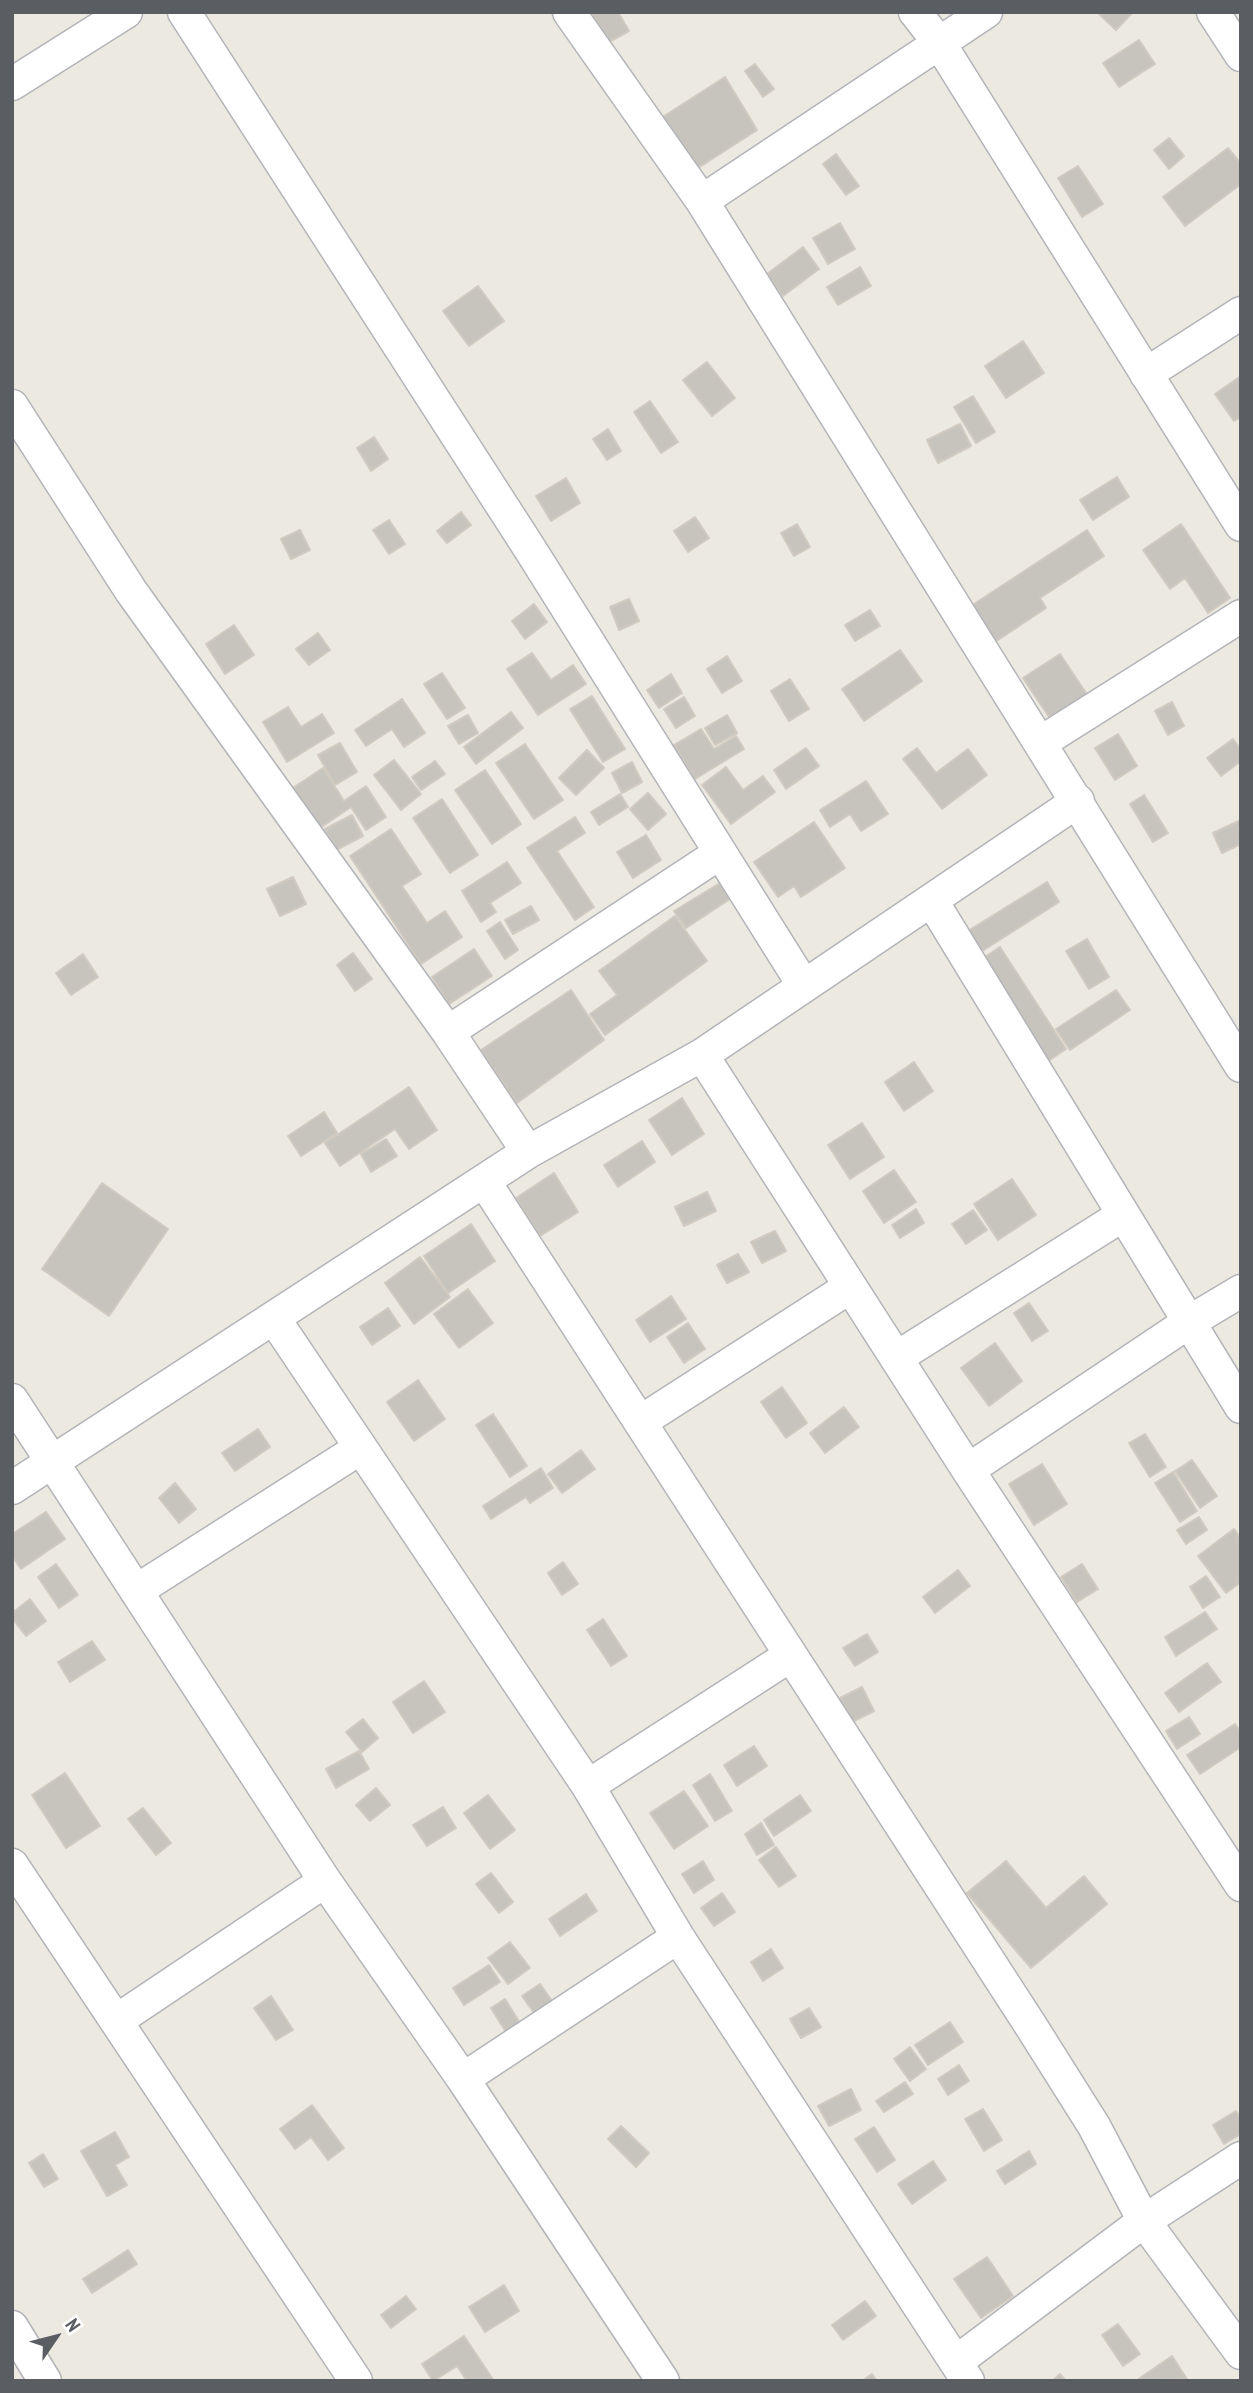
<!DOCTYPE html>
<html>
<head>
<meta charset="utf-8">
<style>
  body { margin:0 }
  #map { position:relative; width:1253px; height:2393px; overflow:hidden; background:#ece9e1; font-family:"PT Sans Narrow",sans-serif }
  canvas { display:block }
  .frame { position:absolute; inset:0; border:14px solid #5a5d61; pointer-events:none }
  .north { position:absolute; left:21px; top:2302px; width:70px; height:70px; -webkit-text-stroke:5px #fff; paint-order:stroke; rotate:55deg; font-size:19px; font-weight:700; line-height:28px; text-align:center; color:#5a5d61 }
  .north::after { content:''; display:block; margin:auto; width:24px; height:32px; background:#5a5d61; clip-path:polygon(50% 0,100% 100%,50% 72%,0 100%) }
</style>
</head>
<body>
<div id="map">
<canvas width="1253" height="2393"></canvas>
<div class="frame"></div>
<div class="north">N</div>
</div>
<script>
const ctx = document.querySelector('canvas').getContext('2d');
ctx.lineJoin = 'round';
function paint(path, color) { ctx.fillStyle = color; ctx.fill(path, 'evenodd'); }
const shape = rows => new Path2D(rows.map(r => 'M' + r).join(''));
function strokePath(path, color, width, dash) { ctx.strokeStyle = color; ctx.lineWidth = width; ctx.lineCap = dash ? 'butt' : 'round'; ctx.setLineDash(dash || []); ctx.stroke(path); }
const building = shape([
  [591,12,618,12,629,31,609,42,591,12],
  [1097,12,1131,12,1132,13,1116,30,1097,12],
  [1139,40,1155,64,1119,87,1103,63,1139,40],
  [755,64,774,89,763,97,745,71,755,64],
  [725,77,757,130,681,179,647,127,725,77],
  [1169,138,1184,156,1169,169,1154,150,1169,138],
  [1228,148,1241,164,1241,184,1185,226,1163,197,1228,148],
  [836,154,859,186,846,195,823,164,836,154],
  [1078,166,1103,204,1082,217,1058,178,1078,166],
  [840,223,855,249,828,264,813,238,840,223],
  [803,247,819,269,783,296,767,274,803,247],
  [860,267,871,286,838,305,827,287,860,267],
  [478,286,504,321,469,346,443,311,478,286],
  [1023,341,1044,373,1006,398,985,366,1023,341],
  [707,362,735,398,712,416,683,380,707,362],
  [1241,376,1241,417,1234,421,1215,394,1241,376],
  [973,396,995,432,976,443,954,407,973,396],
  [650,401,678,442,661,453,634,412,650,401],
  [960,424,971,446,938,463,927,440,960,424],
  [608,429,621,451,607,460,593,439,608,429],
  [374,437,388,459,371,471,357,448,374,437],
  [1117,477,1129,497,1093,520,1080,500,1117,477],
  [566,478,580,503,551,521,536,496,566,478],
  [461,512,471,525,447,543,437,531,461,512],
  [695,517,709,538,688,552,674,531,695,517],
  [389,520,405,544,389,554,373,530,389,520],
  [797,524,810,547,794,556,781,533,797,524],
  [1181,524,1230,598,1208,613,1185,578,1170,589,1143,550,1181,524],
  [300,530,310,550,291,559,281,539,300,530],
  [1087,530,1104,556,1040,598,1046,608,995,642,971,606,1087,530],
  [629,599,639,621,619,630,610,607,629,599],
  [534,604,547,622,525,639,512,621,534,604],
  [870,610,880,626,855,641,845,625,870,610],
  [234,625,254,655,225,674,206,644,234,625],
  [318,633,330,650,309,665,296,649,318,633],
  [900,650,922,681,864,721,842,689,900,650],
  [532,653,551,680,573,665,586,684,538,715,507,669,532,653],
  [1060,654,1090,699,1053,723,1023,678,1060,654],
  [727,656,742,681,722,693,707,669,727,656],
  [442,673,465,708,447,719,424,684,442,673],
  [671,674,682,693,659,708,647,690,671,674],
  [790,679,809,709,789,721,771,691,790,679],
  [592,696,625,749,603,762,570,709,592,696],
  [684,697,695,716,676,728,664,709,684,697],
  [402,699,425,733,404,747,392,729,366,746,355,730,402,699],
  [1172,702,1184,726,1168,735,1155,711,1172,702],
  [288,707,301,727,322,714,334,733,287,762,263,722,288,707],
  [511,712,523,728,476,764,464,747,511,712],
  [468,715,478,733,459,744,448,726,468,715],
  [727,715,737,733,715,745,705,728,727,715],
  [701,729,714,749,736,736,744,749,695,779,674,745,701,729],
  [1118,734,1137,766,1115,780,1095,748,1118,734],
  [1233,739,1241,750,1241,761,1221,776,1207,758,1233,739],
  [340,743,357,772,335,785,318,755,340,743],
  [525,744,563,800,534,819,496,763,525,744],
  [806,748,819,766,786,789,774,770,806,748],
  [917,748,936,773,968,749,987,775,942,809,903,759,917,748],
  [587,750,604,768,576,795,559,778,587,750],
  [394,760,421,794,401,810,374,775,394,760],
  [435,761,445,774,421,790,412,777,435,761],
  [632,762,642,782,622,793,612,773,632,762],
  [726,767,743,790,763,776,775,792,731,824,702,785,726,767],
  [323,768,344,801,366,786,386,817,366,830,351,807,320,828,293,788,323,768],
  [485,770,521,824,492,844,455,790,485,770],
  [866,781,888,814,861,831,850,814,830,827,820,810,866,781],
  [648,793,666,814,648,830,630,809,648,793],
  [620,794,628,807,599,825,591,812,620,794],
  [1144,795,1168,833,1153,842,1130,804,1144,795],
  [442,799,478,855,450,873,413,818,442,799],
  [352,815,363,836,336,850,325,829,352,815],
  [575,817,585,833,557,851,594,907,575,920,527,848,575,817],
  [1241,820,1241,844,1222,853,1213,833,1241,820],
  [814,822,845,868,801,897,794,886,778,897,754,862,814,822],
  [391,829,421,874,402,886,427,923,445,911,462,937,421,964,350,856,391,829],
  [646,835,661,860,633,878,617,852,646,835],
  [507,862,521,883,490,903,496,912,481,922,462,891,507,862],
  [293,877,306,904,280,916,267,889,293,877],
  [1047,882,1059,902,976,955,963,934,1047,882],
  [720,883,730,899,686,928,674,911,720,883],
  [531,906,539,920,513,934,505,920,531,906],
  [675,916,707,961,605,1035,590,1014,617,995,599,971,675,916],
  [500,922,518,950,505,959,487,931,500,922],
  [1087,939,1109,977,1089,989,1066,951,1087,939],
  [1000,947,1066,1049,1044,1064,977,962,1000,947],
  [474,949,492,976,449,1004,432,977,474,949],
  [353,953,372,979,355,991,337,965,353,953],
  [83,954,98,977,71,995,56,973,83,954],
  [571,990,604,1040,517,1103,481,1050,571,990],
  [1116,990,1130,1010,1070,1050,1056,1029,1116,990],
  [914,1062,933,1091,904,1111,885,1082,914,1062],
  [409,1087,437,1130,409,1149,395,1129,340,1166,325,1143,409,1087],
  [682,1098,704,1134,672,1155,649,1120,682,1098],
  [324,1112,337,1133,301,1156,288,1136,324,1112],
  [862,1123,884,1157,850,1179,828,1145,862,1123],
  [386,1139,397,1156,371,1172,361,1154,386,1139],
  [642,1141,655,1162,618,1187,604,1165,642,1141],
  [894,1170,916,1202,884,1223,863,1191,894,1170],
  [554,1173,578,1212,540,1236,516,1198,554,1173],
  [1012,1179,1036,1215,998,1240,974,1204,1012,1179],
  [102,1183,168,1229,109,1316,42,1269,102,1183],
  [707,1192,716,1211,684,1226,675,1207,707,1192],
  [916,1209,924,1223,900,1238,892,1225,916,1209],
  [973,1210,987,1230,966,1244,952,1224,973,1210],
  [471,1224,495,1261,448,1293,424,1256,471,1224],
  [775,1231,786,1251,762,1263,751,1242,775,1231],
  [738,1254,749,1272,727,1283,717,1265,738,1254],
  [420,1257,450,1297,414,1324,385,1283,420,1257],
  [468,1289,493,1323,459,1348,434,1314,468,1289],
  [671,1296,686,1319,650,1342,636,1320,671,1296],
  [1029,1303,1048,1331,1032,1341,1014,1313,1029,1303],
  [388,1308,400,1326,372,1345,360,1327,388,1308],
  [688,1323,705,1349,684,1363,667,1337,688,1323],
  [995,1343,1022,1381,989,1406,961,1368,995,1343],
  [418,1380,445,1419,414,1441,387,1402,418,1380],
  [782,1387,807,1423,786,1438,761,1402,782,1387],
  [844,1407,859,1427,825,1453,810,1433,844,1407],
  [493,1414,527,1466,510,1477,476,1425,493,1414],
  [258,1429,270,1447,235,1471,222,1453,258,1429],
  [1145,1434,1166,1467,1150,1477,1129,1443,1145,1434],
  [581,1450,595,1469,562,1493,548,1474,581,1450],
  [1192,1460,1217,1496,1200,1508,1175,1471,1192,1460],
  [1042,1464,1067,1504,1034,1525,1009,1484,1042,1464],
  [541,1468,553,1488,530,1503,526,1497,491,1519,483,1506,541,1468],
  [1173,1472,1197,1511,1180,1522,1155,1483,1173,1472],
  [175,1483,196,1509,179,1523,159,1498,175,1483],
  [46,1512,65,1539,21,1569,12,1556,12,1534,46,1512],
  [1199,1517,1207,1530,1186,1544,1177,1530,1199,1517],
  [1234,1529,1241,1539,1241,1582,1226,1593,1198,1556,1234,1529],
  [563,1562,578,1584,562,1595,548,1573,563,1562],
  [56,1564,78,1595,59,1608,38,1577,56,1564],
  [1082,1564,1098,1589,1077,1602,1061,1577,1082,1564],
  [958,1570,970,1586,935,1613,923,1597,958,1570],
  [1206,1576,1220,1597,1203,1608,1190,1587,1206,1576],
  [30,1599,46,1621,26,1636,12,1618,12,1613,30,1599],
  [1205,1612,1217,1629,1176,1656,1165,1637,1205,1612],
  [603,1619,627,1656,611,1666,587,1630,603,1619],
  [867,1634,878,1652,855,1666,843,1648,867,1634],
  [92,1641,105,1660,70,1682,58,1662,92,1641],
  [1207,1663,1221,1682,1179,1712,1165,1693,1207,1663],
  [424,1681,445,1712,413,1733,393,1702,424,1681],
  [862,1687,874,1711,852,1722,840,1698,862,1687],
  [1189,1717,1200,1734,1177,1749,1166,1731,1189,1717],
  [363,1719,378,1738,362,1752,346,1732,363,1719],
  [1235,1724,1241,1732,1241,1747,1200,1774,1187,1755,1235,1724],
  [754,1746,767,1766,737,1786,724,1765,754,1746],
  [359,1751,369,1769,336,1788,326,1769,359,1751],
  [65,1773,100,1826,66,1848,32,1795,65,1773],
  [710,1774,732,1811,715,1821,693,1785,710,1774],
  [376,1788,390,1805,370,1821,356,1805,376,1788],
  [684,1791,708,1826,674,1849,650,1813,684,1791],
  [488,1795,515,1830,490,1849,464,1813,488,1795],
  [800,1795,811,1811,774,1836,764,1820,800,1795],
  [443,1807,456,1828,427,1846,413,1825,443,1807],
  [143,1808,171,1843,156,1855,128,1819,143,1808],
  [761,1823,774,1845,757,1855,745,1834,761,1823],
  [776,1847,796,1876,779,1887,759,1860,776,1847],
  [703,1861,714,1880,694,1893,682,1874,703,1861],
  [1006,1861,1046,1908,1084,1876,1107,1904,1031,1968,967,1893,1006,1861],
  [491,1873,513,1902,499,1913,476,1884,491,1873],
  [722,1893,735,1912,714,1926,701,1908,722,1893],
  [586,1894,597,1911,560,1936,549,1919,586,1894],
  [510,1942,530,1968,508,1984,488,1958,510,1942],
  [771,1949,783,1968,763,1981,751,1962,771,1949],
  [489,1965,500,1982,464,2005,453,1988,489,1965],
  [540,1984,552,2001,534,2013,522,1996,540,1984],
  [271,1996,293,2030,276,2040,254,2008,271,1996],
  [505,1999,520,2023,506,2032,491,2008,505,1999],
  [809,2008,821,2027,801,2038,790,2019,809,2008],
  [950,2022,963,2042,928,2065,915,2045,950,2022],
  [910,2047,926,2069,910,2081,894,2059,910,2047],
  [959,2065,969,2081,948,2095,938,2079,959,2065],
  [905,2082,913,2094,884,2112,876,2101,905,2082],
  [851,2089,861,2110,829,2126,818,2106,851,2089],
  [312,2105,344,2148,328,2160,311,2137,295,2149,280,2129,312,2105],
  [983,2109,1002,2140,984,2151,965,2119,983,2109],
  [1236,2111,1241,2119,1241,2134,1224,2144,1213,2125,1236,2111],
  [621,2126,649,2153,636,2167,608,2139,621,2126],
  [874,2127,895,2160,877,2172,855,2139,874,2127],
  [115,2132,129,2157,115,2165,127,2185,107,2196,81,2151,115,2132],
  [1029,2151,1036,2164,1005,2184,997,2171,1029,2151],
  [43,2154,58,2179,44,2187,29,2163,43,2154],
  [933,2161,946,2180,912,2204,898,2184,933,2161],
  [128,2250,137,2264,92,2293,83,2279,128,2250],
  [987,2257,1013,2296,981,2318,954,2279,987,2257],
  [504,2285,519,2311,485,2332,469,2307,504,2285],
  [406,2296,416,2309,391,2328,381,2315,406,2296],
  [865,2301,876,2316,843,2340,832,2325,865,2301],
  [1118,2324,1140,2354,1123,2366,1102,2335,1118,2324],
  [464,2336,494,2381,467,2381,457,2366,433,2381,422,2364,464,2336],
  [1172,2356,1187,2379,1137,2381,1137,2380,1172,2356],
  [872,2374,877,2381,862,2381,872,2374],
  [1060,2374,1066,2381,1052,2381,1060,2374]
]);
const minor = shape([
  [184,12,530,549,804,986],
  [569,12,702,201,1241,1066],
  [915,12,940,44,1241,525],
  [1213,12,1241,55],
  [12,84,126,12],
  [702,201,986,12],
  [1146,374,1241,313],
  [12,406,131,591,448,1032,528,1152],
  [1040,743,1241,616],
  [932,901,1241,1407],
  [448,1032,720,853],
  [702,1055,968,1470,1241,1885],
  [484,1181,1031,2026,1094,2126,1144,2221,1241,2353],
  [275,1320,588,1786,678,1937,968,2381],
  [896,1358,1123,1215],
  [12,1400,325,1881,463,2079,663,2381],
  [640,1422,850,1287],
  [968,1470,1189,1322,1241,1291],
  [12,1488,528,1152,702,1055,1078,801],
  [136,1591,359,1449],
  [588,1786,791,1655],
  [12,1865,356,2381],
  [116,2021,325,1881],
  [463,2079,678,1937],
  [12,2327,45,2381],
  [956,2362,1144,2221,1241,2158]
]);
paint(building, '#c7c4be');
strokePath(building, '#d0cac0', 2);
strokePath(minor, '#b2b4b8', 35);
strokePath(minor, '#fff', 32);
</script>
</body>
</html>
